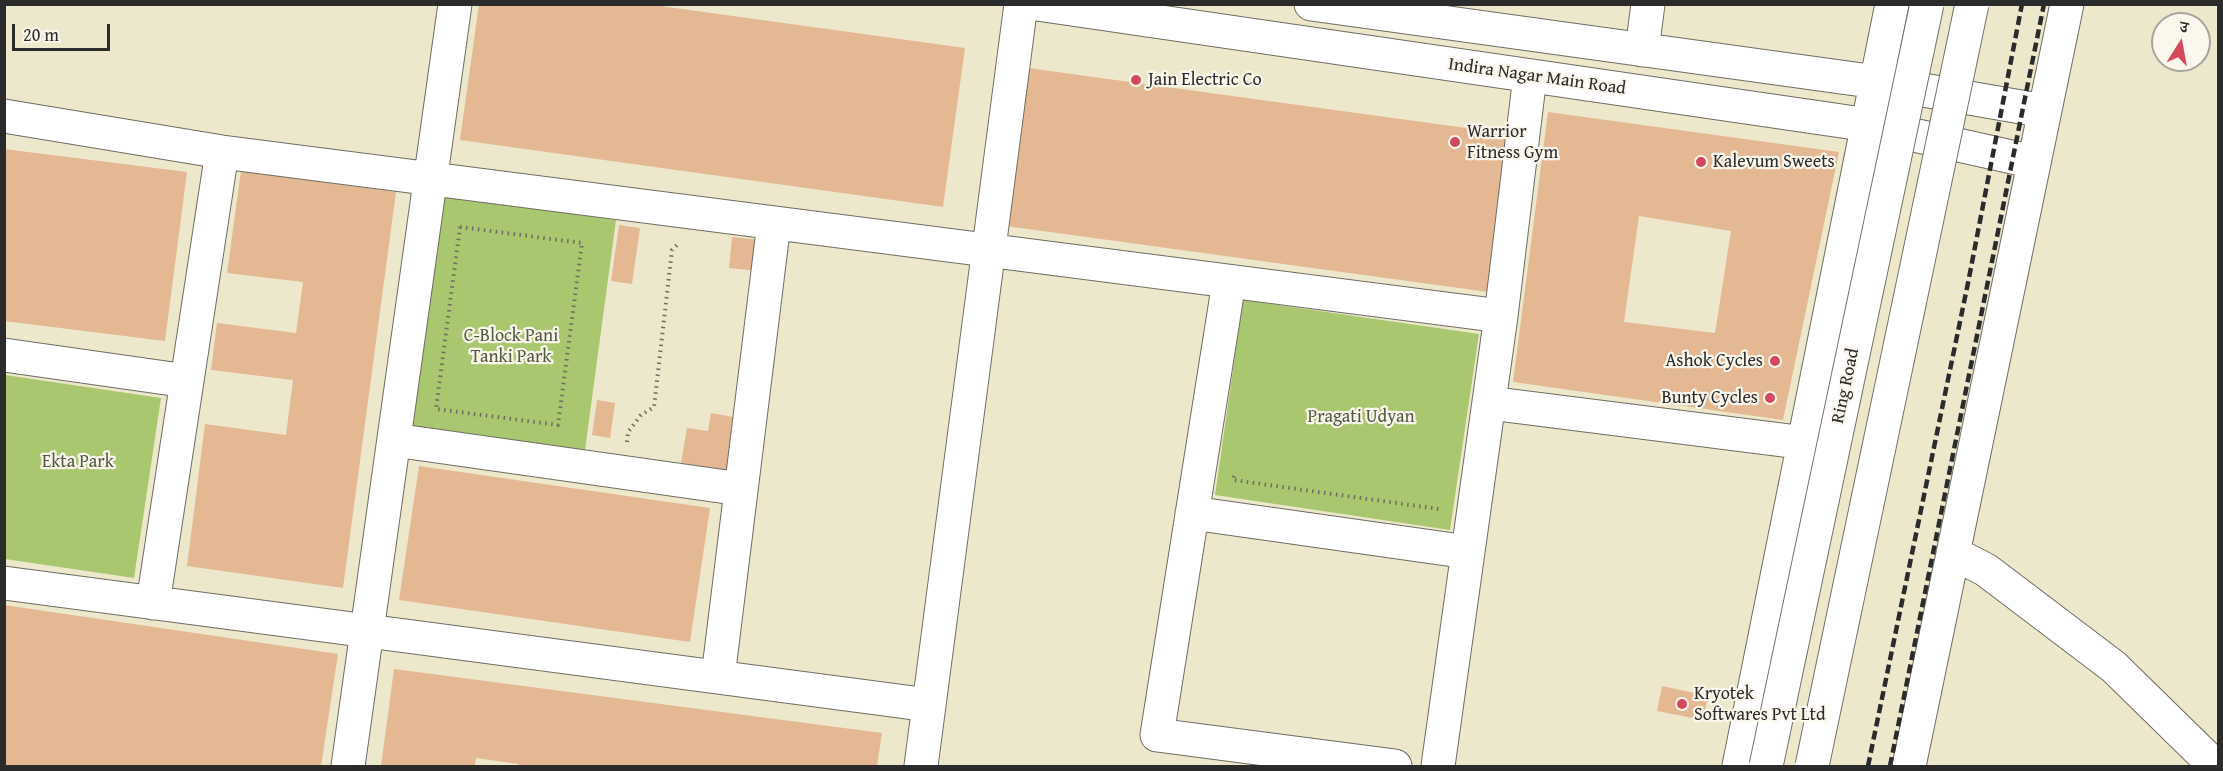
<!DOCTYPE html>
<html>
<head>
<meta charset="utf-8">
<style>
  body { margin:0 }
  #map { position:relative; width:2223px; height:771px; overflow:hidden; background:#ede8cc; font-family:"Gentium Book Plus","Noto Serif Devanagari",serif }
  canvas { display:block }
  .frame { position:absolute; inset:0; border:6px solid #2b2b2b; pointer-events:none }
  .north { position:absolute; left:2151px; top:12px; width:60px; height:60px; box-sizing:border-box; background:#fbf7ec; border:2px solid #a8a59f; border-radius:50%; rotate:11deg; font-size:16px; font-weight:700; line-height:24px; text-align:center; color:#2b2b2b }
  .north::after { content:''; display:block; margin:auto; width:21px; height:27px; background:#d1495b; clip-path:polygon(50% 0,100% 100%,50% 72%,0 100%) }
  .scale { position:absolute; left:12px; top:24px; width:98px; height:27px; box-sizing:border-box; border:3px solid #2b2b2b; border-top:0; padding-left:8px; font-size:18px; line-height:21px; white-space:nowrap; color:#2b2b2b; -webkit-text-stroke:4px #fbf7ec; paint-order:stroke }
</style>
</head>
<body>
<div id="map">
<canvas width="2223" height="771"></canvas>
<div class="frame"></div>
<div class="north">उ</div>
<div class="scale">20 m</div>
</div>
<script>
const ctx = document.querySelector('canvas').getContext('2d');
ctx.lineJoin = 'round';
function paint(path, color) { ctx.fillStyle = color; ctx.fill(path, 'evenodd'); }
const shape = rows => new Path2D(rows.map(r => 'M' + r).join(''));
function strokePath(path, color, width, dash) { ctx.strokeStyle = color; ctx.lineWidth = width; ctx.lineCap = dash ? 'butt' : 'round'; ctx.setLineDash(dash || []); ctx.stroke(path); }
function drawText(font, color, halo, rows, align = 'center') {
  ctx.font = font + ' "Gentium Book Plus",serif'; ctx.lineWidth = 4.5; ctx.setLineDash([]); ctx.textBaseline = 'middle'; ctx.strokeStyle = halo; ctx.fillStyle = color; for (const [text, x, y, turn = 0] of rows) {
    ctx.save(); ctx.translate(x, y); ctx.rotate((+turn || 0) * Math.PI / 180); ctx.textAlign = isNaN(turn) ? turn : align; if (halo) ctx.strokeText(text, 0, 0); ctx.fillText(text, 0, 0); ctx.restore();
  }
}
const green = shape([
  [444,196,616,220,585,450,412,427],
  [1243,300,1479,334,1450,530,1215,495],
  [5,375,161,398,134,578,5,559]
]);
const building = shape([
  [479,4,646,4,965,48,943,207,460,140],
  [1028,68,1510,134,1488,292,1006,226],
  [1548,112,1839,152,1783,420,1513,382],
  [1639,216,1731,231,1715,333,1624,322],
  [4,149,187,172,165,341,4,321],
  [241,171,396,192,343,588,187,566,205,424,286,435,293,380,211,370,217,323,296,333,303,282,227,273],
  [619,225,640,228,632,284,611,281],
  [732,237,761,240,758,271,729,268],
  [597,400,615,403,610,438,592,435],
  [711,413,739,418,734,471,681,463,687,428,708,431],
  [419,466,710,508,690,642,399,600],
  [4,605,338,654,321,766,4,766],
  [394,669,882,733,877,766,518,766,518,764,476,758,475,766,381,766],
  [1662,686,1708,696,1703,720,1657,711]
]);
const path = shape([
  [460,227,582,243,558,425,436,409,460,227],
  [627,442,628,432,641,415,654,407,672,250,679,243],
  [1234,476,1233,480,1439,509,1440,506]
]);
const minor = shape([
  [1037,4,1869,125,2034,162],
  [1311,4,1877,82,2044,111],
  [1642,50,1648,4],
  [4,116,222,152,1501,316],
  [1229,282,1157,735,1395,766],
  [4,355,187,381],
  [1489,403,1806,443],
  [394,440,741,489],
  [1192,513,1468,552],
  [1953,553,1986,570,2114,667,2215,766],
  [4,583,929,705],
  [153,603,222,152],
  [718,677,774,223],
  [348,766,455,4],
  [921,766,1021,4],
  [1438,766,1501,316,1530,76],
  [1739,766,1892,4],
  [1909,766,2067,4]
]);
const rail = shape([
  [1868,766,1968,283,2022,4],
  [1890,766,2044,4]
]);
const highwayBridge = shape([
  [1766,766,1927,4],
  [1812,766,1972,4]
]);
const markers = [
  [1136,80,6,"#d1495b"],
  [1455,142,6,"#d1495b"],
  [1701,162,6,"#d1495b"],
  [1775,361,6,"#d1495b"],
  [1770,398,6,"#d1495b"],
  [1682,704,6,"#d1495b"]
];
const streetNames = [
  ["Indira Nagar Main Road",1537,77,8],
  ["Ring Road",1846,386,-78]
];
const poiNames = [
  ["Jain Electric Co",1148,80],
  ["Warrior",1467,132],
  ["Fitness Gym",1467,153],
  ["Kalevum Sweets",1713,162],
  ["Ashok Cycles",1763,361,"right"],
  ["Bunty Cycles",1758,398,"right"],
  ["Kryotek",1694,694],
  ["Softwares Pvt Ltd",1694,715]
];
const parkNames = [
  ["C-Block Pani",511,336],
  ["Tanki Park",511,357],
  ["Pragati Udyan",1361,417],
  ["Ekta Park",78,462]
];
paint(green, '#a8c76e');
paint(building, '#e4b893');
strokePath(minor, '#6f6d63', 35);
strokePath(path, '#6f6d63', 4, [1.5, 4.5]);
strokePath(minor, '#fff', 33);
strokePath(rail, '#2b2b2b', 4.5, [9, 4.5]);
strokePath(highwayBridge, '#6f6d63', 35, []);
strokePath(highwayBridge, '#fff', 33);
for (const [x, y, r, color] of markers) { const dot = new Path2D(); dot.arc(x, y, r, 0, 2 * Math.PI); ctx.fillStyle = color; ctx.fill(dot); strokePath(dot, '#fbf7ec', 2); }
drawText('18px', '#2b2b2b', '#fbf7ec', streetNames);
drawText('18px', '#2b2b2b', '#fbf7ec', poiNames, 'left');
drawText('18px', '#505a3f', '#fbf7ec', parkNames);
</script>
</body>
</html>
